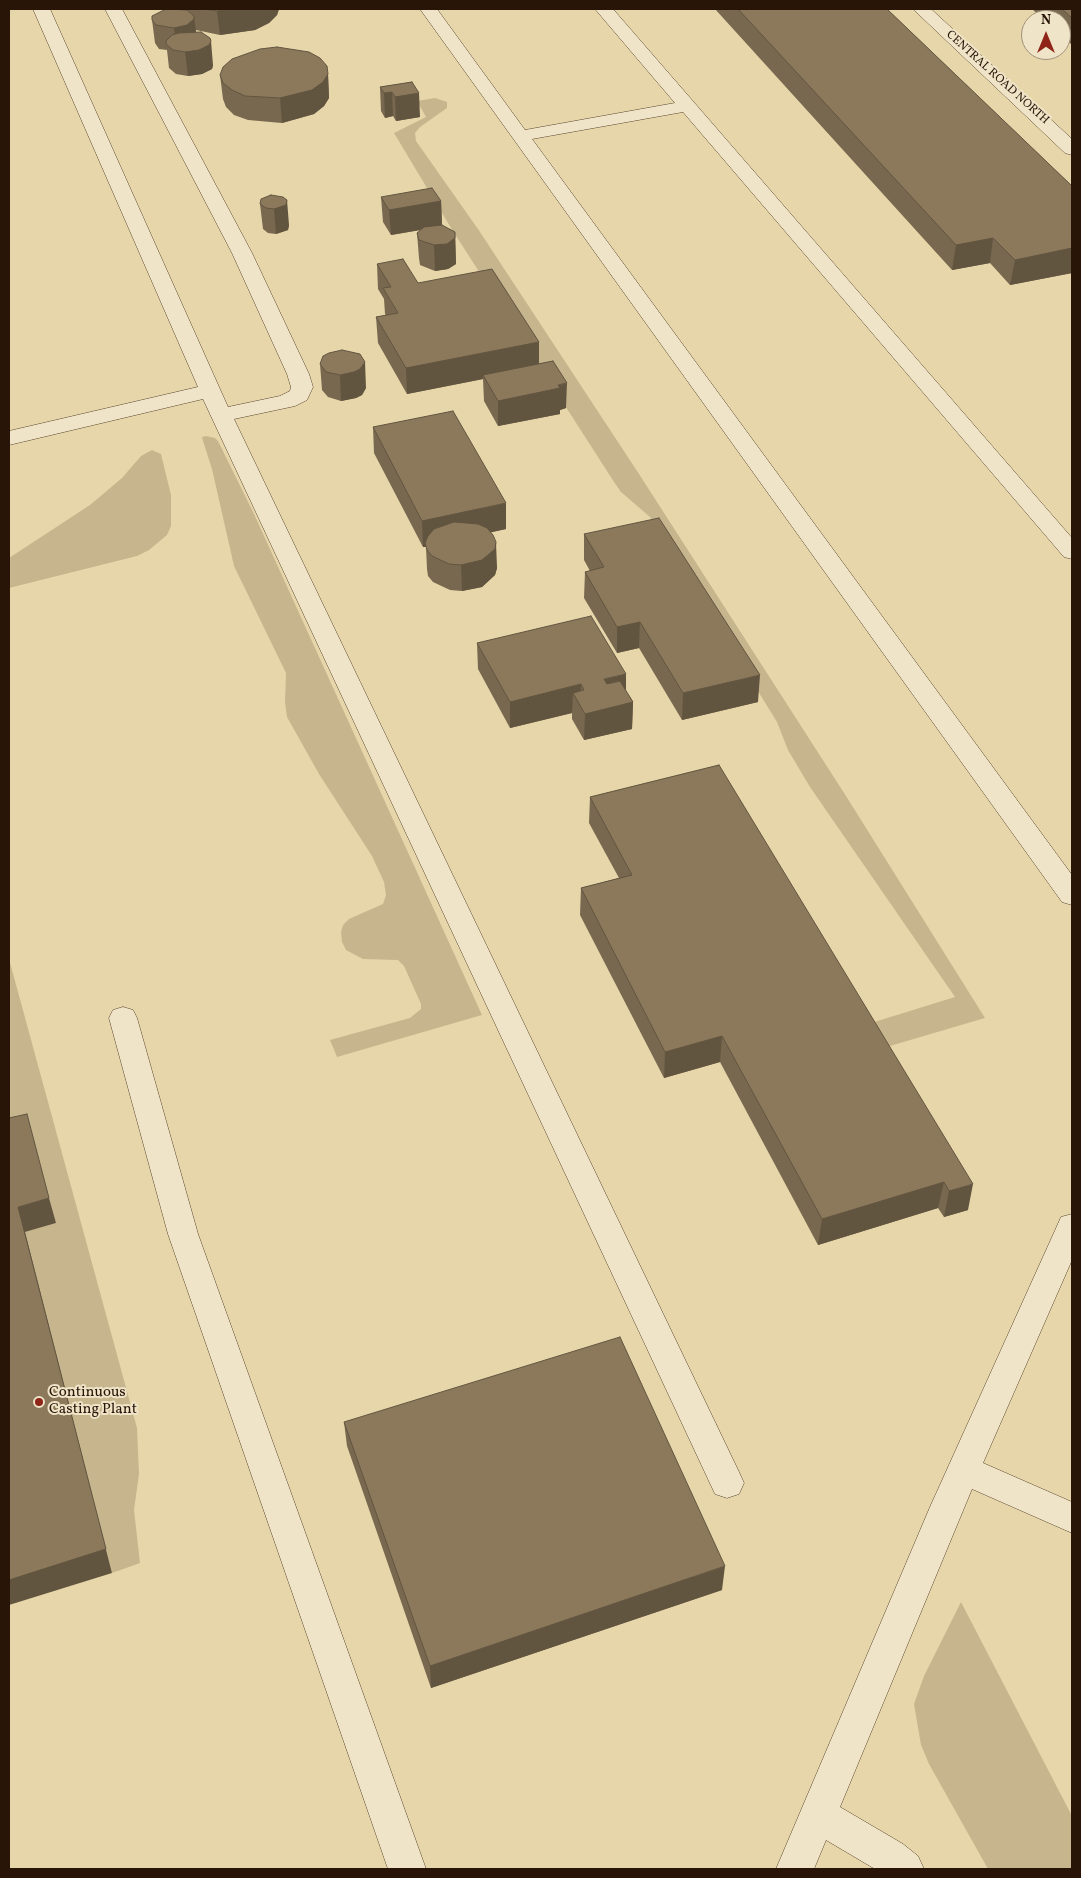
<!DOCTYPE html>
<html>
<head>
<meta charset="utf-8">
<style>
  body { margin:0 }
  #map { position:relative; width:1081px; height:1878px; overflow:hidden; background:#e7d6a9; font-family:Vollkorn,serif }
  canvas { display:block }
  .frame { position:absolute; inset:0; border:10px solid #291508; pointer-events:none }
  .north { position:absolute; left:1021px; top:10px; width:50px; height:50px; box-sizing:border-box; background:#efe4c7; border:1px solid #a0917b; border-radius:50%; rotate:0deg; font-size:14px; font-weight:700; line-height:20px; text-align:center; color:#291508 }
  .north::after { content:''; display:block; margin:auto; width:18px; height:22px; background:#8f2418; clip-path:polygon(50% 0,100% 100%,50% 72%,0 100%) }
</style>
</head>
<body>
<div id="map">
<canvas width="1081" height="1878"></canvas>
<div class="frame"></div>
<div class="north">N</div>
</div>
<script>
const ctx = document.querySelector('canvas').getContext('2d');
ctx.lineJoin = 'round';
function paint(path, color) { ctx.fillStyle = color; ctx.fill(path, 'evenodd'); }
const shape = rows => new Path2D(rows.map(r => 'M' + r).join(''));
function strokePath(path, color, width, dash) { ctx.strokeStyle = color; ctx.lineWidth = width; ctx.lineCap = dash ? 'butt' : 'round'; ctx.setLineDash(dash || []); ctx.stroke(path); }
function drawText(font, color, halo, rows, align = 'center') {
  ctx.font = font + ' Vollkorn,serif'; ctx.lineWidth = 4; ctx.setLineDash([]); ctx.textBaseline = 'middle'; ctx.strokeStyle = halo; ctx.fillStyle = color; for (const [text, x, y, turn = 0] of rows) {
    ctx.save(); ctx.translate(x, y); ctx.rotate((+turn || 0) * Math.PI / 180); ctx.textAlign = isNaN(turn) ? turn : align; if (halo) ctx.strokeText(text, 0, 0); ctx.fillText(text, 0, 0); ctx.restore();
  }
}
const green = shape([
  [435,98,447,102,447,108,420,127,415,133,416,141,478,229,639,474,846,796,985,1018,873,1051,858,1027,955,997,810,787,788,750,777,722,657,527,650,517,621,492,614,482,451,228,394,133,426,117,417,101],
  [206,436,215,438,218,441,254,514,482,1015,337,1057,330,1040,410,1018,421,1009,421,1004,404,966,398,960,363,959,346,950,342,942,341,932,343,925,349,919,383,904,386,895,384,882,372,856,319,774,287,717,285,702,286,673,234,566,212,469,203,441,202,437],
  [152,450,161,454,171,495,171,526,167,535,149,550,137,556,9,588,9,558,90,505,122,478,141,456],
  [9,959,137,1428,139,1474,134,1510,140,1563,112,1573,25,1232,56,1223,9,1146],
  [961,1602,1072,1816,1072,1869,988,1869,929,1764,921,1745,914,1704,924,1676]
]);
const minor = shape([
  [33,9,50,9,228,407,280,396,290,391,291,387,287,374,232,253,105,9,122,9,252,253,309,374,313,387,307,400,295,406,234,419,739,1472,744,1483,739,1494,727,1498,715,1494,203,399,9,445,9,431,198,387,33,9],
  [420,9,437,9,525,130,675,103,595,9,613,9,1072,538,1072,559,1064,557,683,112,532,139,1072,875,1072,905,1062,902,420,9],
  [913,9,931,9,1072,139,1072,155,1065,153,913,9],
  [123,1007,133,1010,137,1018,198,1234,426,1869,388,1869,168,1234,109,1018,113,1010,123,1007],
  [1072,1214,1072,1260,983,1463,1072,1502,1072,1533,972,1489,840,1807,903,1844,918,1856,924,1869,875,1869,826,1840,814,1869,776,1869,930,1507,1057,1226,1061,1217,1072,1214]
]);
const wall = shape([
  [172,9,279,9,277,15,269,23,255,30,220,35,196,30,196,33,213,65,212,69,202,74,188,76,176,74,169,68,167,50,159,49,155,43,152,20,172,10],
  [715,9,887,9,1072,186,1072,273,1010,285,990,263,952,270],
  [1032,9,1072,9,1072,45,1061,35,1061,20,1044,20],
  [328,74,329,98,324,106,314,114,282,123,248,120,234,115,226,107,223,99,220,75],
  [412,82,420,117,396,121,393,116,385,118,381,111,380,87],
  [271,195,289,225,288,230,276,234,268,233,263,229,260,204],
  [381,197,441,201,442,225,455,232,456,264,448,269,435,271,420,265,419,258,417,233,421,230,391,235,383,222],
  [377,264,418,283,539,342,539,364,566,408,560,410,560,414,498,426,484,401,483,379,407,394,378,343,376,317,386,315,385,314,384,299,378,289],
  [320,364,366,388,362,395,356,398,341,401,328,397,322,390],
  [373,427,506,529,491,532,497,568,495,575,482,587,462,591,450,590,433,582,428,576,427,569,426,547,423,547,374,453],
  [584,534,758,702,682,720,639,648,617,653,584,598,585,572,590,571,584,560],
  [477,643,626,691,633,702,632,729,584,740,572,719,572,713,510,728,478,669],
  [719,765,968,1210,944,1217,938,1208,818,1245,720,1062,664,1078,580,915,581,888,619,878,589,823,590,797],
  [344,1422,722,1590,431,1688,347,1446]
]);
const shadedWall = shape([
  [234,9,279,9,277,15,269,23,255,30,220,35,217,11],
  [194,16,197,39,177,51,174,28],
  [211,41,213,65,212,69,202,74,188,76,185,52],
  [328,74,329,98,324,106,314,114,282,123,280,98],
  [392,92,393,116,385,118,384,93],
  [419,93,420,117,396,121,395,97],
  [287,200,289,225,288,230,276,234,274,209],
  [441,201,442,226,391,235,389,210],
  [455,232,456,264,448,269,435,271,434,245],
  [993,238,990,263,952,270,956,245],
  [1072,248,1072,273,1010,285,1015,260],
  [539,342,539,367,483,375,483,379,407,394,406,368],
  [365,362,366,388,362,395,356,398,341,401,340,375],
  [567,383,566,408,560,410,560,414,498,426,498,401],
  [506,503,506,529,426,547,425,543,426,547,423,547,422,521],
  [496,542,497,568,495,575,482,587,462,591,461,565],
  [640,622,639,648,617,653,617,627],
  [626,674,626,700,603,706,604,679],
  [760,675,758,702,682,720,683,693],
  [581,684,581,707,573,693,572,713,510,728,510,702],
  [633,702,632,729,584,740,585,714],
  [722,1036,720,1062,664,1078,665,1052],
  [944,1182,938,1208,818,1245,822,1219],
  [973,1184,968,1210,944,1217,949,1191],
  [49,1198,56,1223,25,1232,112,1573,9,1605,18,1207],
  [725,1566,722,1590,431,1688,430,1666]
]);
const building = shape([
  [166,9,187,10,194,16,194,19,187,25,174,28,156,25,152,20,152,16,166,9],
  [205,9,234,9,217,11,205,9],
  [738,9,887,9,1072,186,1072,248,1015,260,993,238,956,245,738,9],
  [1062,9,1072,9,1072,18,1062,9],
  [201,32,210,38,211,41,209,45,199,50,185,52,173,50,166,44,166,41,172,35,179,33,201,32],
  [277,47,309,52,320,58,327,66,328,74,323,82,312,90,280,98,245,96,232,90,223,83,220,75,223,67,232,59,260,49,277,47],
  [412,82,419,93,395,97,392,92,384,93,380,87,412,82],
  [432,188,441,201,389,210,381,197,432,188],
  [271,195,283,197,287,200,286,205,274,209,266,208,260,204,261,199,271,195],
  [442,225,455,232,455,238,447,244,434,245,419,240,417,233,424,227,442,225],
  [403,259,418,283,492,269,539,342,406,368,376,317,398,313,383,288,391,287,377,264,403,259],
  [342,350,360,354,365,362,360,369,354,372,340,375,326,372,320,364,323,356,329,353,342,350],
  [553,361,567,383,558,385,560,388,498,401,483,375,553,361],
  [453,411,506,503,422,521,373,427,453,411],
  [659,518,760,675,683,693,640,622,617,627,585,572,604,567,584,534,659,518],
  [454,522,478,524,487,528,493,535,496,542,495,549,482,560,461,565,449,564,432,556,427,550,425,543,428,536,434,529,454,522],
  [591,616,626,674,604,679,607,684,620,681,633,702,585,714,573,693,584,690,581,684,510,702,477,643,591,616],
  [719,765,973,1184,949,1191,944,1182,822,1219,722,1036,665,1052,581,888,632,875,590,797,719,765],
  [27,1114,49,1198,18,1207,106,1549,9,1580,9,1118,27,1114],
  [620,1337,725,1566,430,1666,344,1422,620,1337]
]);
const markers = [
  [39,1402,5,"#8f2418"]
];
const farStreetnames = [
  ["CENTRAL ROAD NORTH",997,78,42]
];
const poiNames = [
  ["Continuous",49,1393],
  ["Casting Plant",49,1410]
];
paint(green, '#c7b58e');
strokePath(minor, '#584530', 1);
paint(minor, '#efe4c7');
paint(wall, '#78684f');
paint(shadedWall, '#625540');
paint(building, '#8c795c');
strokePath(building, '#625540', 1);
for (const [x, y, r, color] of markers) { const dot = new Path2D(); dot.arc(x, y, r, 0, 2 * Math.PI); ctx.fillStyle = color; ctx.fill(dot); strokePath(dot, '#efe4c7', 2); }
drawText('12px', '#291508', '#efe4c7', farStreetnames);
drawText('15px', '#291508', '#efe4c7', poiNames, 'left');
</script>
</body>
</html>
